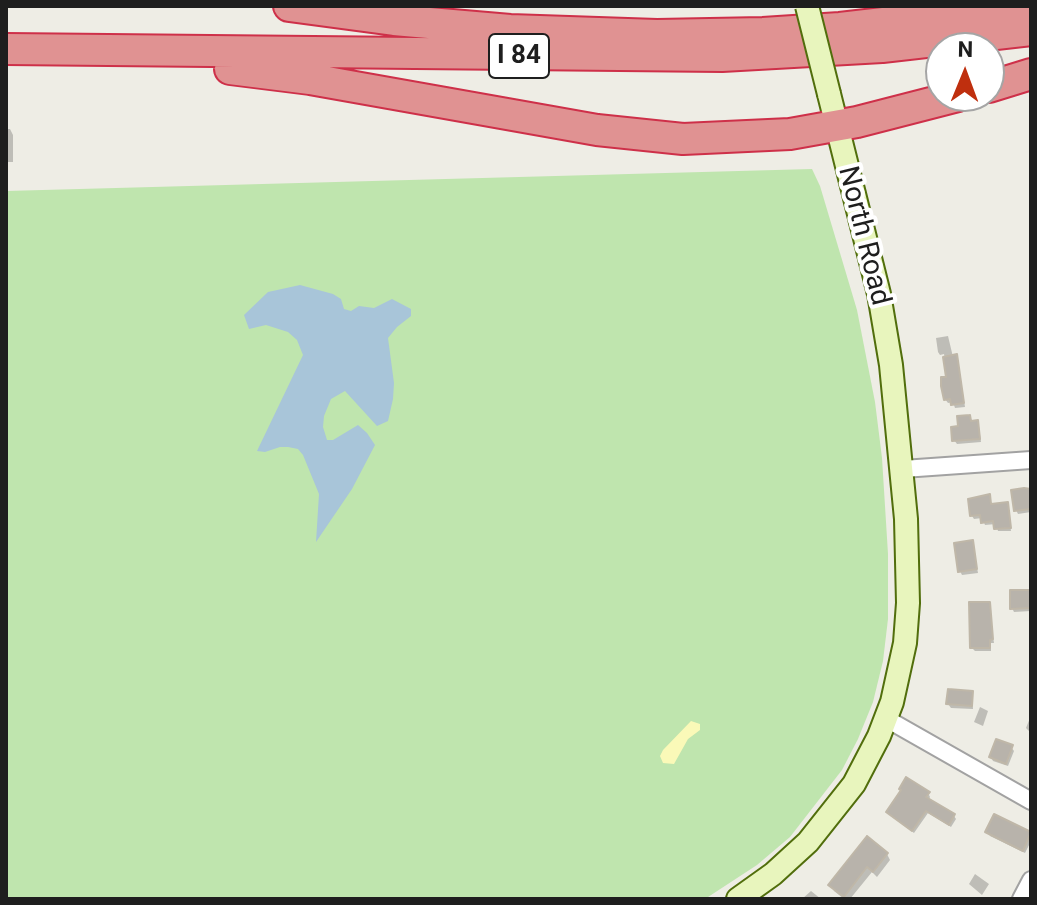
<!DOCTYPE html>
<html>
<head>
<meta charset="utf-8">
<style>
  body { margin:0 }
  #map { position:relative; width:1037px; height:905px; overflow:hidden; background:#eeede5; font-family:Roboto,sans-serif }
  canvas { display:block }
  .frame { position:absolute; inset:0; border:8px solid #1e1e1e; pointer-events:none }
  .north { position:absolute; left:925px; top:32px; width:80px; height:80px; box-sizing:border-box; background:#fff; border:2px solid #a5a5a5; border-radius:50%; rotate:1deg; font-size:22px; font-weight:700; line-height:32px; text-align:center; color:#1e1e1e }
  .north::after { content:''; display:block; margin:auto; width:28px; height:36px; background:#bf2f0e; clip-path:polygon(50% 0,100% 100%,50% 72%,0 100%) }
</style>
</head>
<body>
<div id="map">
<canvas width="1037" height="905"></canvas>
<div class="frame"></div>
<div class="north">N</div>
</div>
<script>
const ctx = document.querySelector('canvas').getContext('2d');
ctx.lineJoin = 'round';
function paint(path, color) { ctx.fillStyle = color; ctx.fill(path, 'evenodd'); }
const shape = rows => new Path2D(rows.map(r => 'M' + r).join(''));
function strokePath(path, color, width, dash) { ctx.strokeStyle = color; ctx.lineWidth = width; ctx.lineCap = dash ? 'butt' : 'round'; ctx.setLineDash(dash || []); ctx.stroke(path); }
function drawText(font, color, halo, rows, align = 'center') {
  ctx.font = font + ' Roboto,sans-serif'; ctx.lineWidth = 8; ctx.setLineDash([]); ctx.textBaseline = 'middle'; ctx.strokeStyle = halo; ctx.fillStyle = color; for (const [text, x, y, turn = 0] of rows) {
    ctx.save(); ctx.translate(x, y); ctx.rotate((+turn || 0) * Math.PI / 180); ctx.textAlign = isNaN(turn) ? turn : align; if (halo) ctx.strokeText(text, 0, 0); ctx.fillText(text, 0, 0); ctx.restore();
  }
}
const grass = shape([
  [812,169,820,186,857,310,875,402,882,458,888,554,888,619,883,661,873,702,858,739,842,770,790,837,757,865,705,899,6,899,6,191]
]);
const sand = shape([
  [691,721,700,724,700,730,688,739,674,764,663,763,660,756,663,750]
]);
const water = shape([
  [300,285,333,294,341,299,344,309,351,311,359,306,374,308,392,299,411,309,411,316,397,327,388,338,394,383,393,399,388,421,377,426,345,391,331,399,324,416,323,427,327,440,333,440,358,425,367,433,375,445,352,489,316,542,319,494,303,455,298,449,288,447,280,447,265,452,257,451,303,355,297,340,288,332,266,325,249,329,244,315,268,292]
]);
const shadow = shape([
  [6,129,10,129,13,135,13,162,6,162],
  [948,336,953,357,956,356,958,360,965,407,955,408,953,402,948,403,945,399,948,378,944,354,940,355,938,352,936,338],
  [969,417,972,423,977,423,979,426,981,442,957,444,954,440,960,428],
  [1031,492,1031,512,1018,514,1016,510],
  [989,496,992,506,1008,508,1011,531,998,531,996,524,985,525,982,518,974,519,972,516],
  [972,542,978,573,962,575,960,571],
  [1031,592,1031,611,1014,612,1012,608],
  [988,604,994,643,991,643,991,651,975,651,972,648],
  [972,693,973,709,951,708,948,704],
  [980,707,988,711,983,726,974,722],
  [1030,718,1031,718,1031,733,1026,728],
  [1011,747,1014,751,1008,766,993,761,991,757],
  [902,791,928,793,930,797,928,801,954,816,956,819,951,827,928,813,914,833,890,815,888,812],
  [995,816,1030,834,1031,841,1025,853,990,836,988,832],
  [887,854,890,860,877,877,872,872,850,899,844,899,834,891,831,885],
  [975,874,989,884,982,895,969,884],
  [811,891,821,899,802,899]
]);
const building = shape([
  [957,354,964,403,951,405,950,399,944,400,941,386,941,377,946,377,943,357,957,354],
  [970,415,971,421,978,420,980,439,952,441,951,427,958,426,957,416,970,415],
  [1024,488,1031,489,1031,509,1014,511,1011,490,1024,488],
  [990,494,991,504,1008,502,1011,528,994,529,993,521,981,523,980,515,970,516,968,499,990,494],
  [973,540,977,569,958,572,954,543,973,540],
  [1010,590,1031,590,1031,608,1010,609,1010,590],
  [969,602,990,602,993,639,990,640,990,648,970,648,969,602],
  [948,689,973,691,972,706,946,704,948,689],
  [996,739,1013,745,1006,764,989,757,996,739],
  [906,777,930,792,926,797,955,814,949,825,926,811,912,831,886,812,901,790,899,789,906,777],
  [994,814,1031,832,1023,851,985,832,994,814],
  [867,836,888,853,873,872,867,867,844,897,828,885,867,836]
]);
const street = shape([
  [903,469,1031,460],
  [885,718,1031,801],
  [1021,899,1031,880]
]);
const secondary = shape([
  [738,899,773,874,808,842,854,784,879,736,892,702,905,643,908,603,906,519,891,365,879,294,829,94]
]);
const highway = shape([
  [289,6,394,20,510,30,657,35,763,33,840,28,1031,6],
  [6,49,722,56,882,47,1031,30],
  [230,69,310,79,597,130,683,139,790,134,857,122,958,96],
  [989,87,1031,74]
]);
const secondaryBridge = shape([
  [807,6,829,94]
]);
const shields = [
  [519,56,60]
];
const shieldNames = [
  ["I 84",519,56]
];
const streetNames = [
  ["North Road",863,236,76]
];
paint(grass, '#bfe5ae');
paint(sand, '#faf9b8');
paint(water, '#a8c5d9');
paint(shadow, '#0003');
paint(building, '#b8b3ab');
strokePath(building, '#bfb7a8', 2);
strokePath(street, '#a2a2a2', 20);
strokePath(secondary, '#516e0c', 26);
strokePath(highway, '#ce3049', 34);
strokePath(street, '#fff', 16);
strokePath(secondary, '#e8f5bd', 22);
strokePath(highway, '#e09292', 30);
strokePath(secondaryBridge, '#516e0c', 26, []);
strokePath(secondaryBridge, '#e8f5bd', 22);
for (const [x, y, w] of shields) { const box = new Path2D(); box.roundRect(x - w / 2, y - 22, w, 44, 6); ctx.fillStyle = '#fff'; ctx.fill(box); strokePath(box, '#1e1e1e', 2); }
drawText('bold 26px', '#1e1e1e', null, shieldNames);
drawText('28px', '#1e1e1e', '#fff', streetNames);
</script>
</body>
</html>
